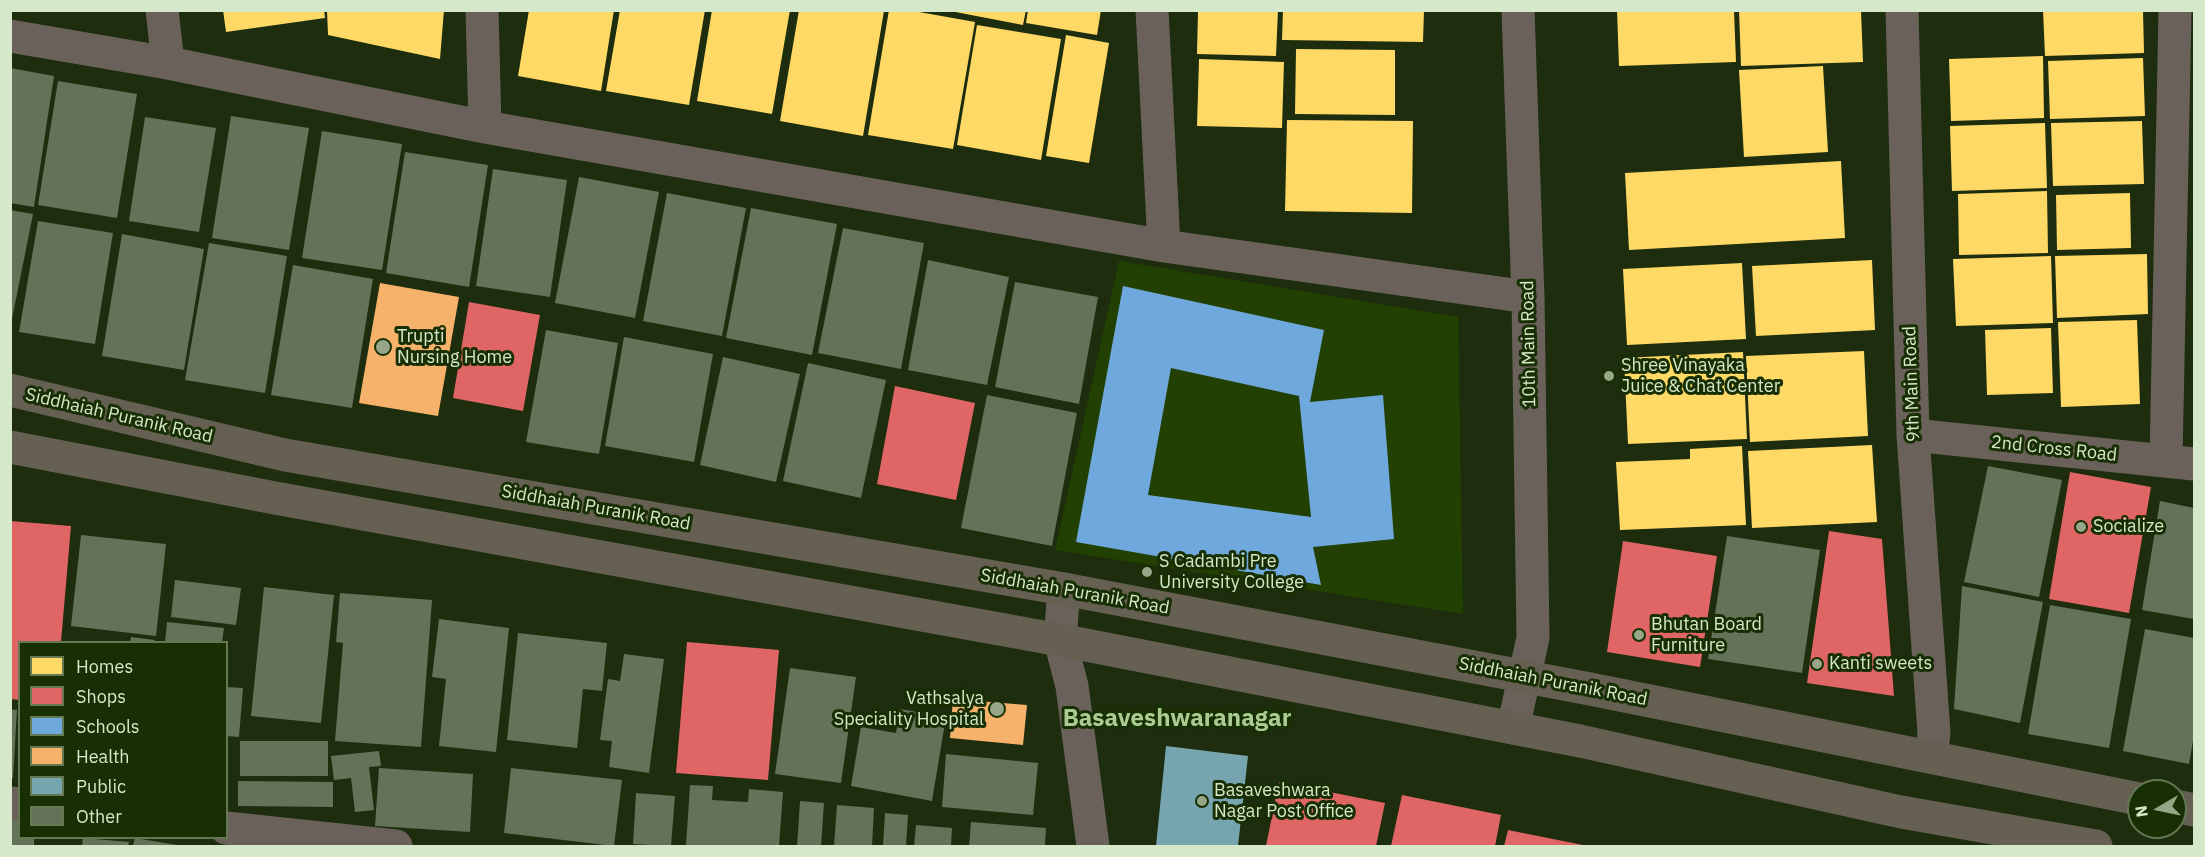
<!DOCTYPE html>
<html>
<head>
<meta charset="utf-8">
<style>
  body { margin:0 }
  #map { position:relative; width:2205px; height:857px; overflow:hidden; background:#1d2d0d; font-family:"IBM Plex Sans",sans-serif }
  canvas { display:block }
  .frame { position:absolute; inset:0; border:12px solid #d6e8ca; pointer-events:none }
  .legend { position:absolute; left:18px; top:641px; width:210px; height:198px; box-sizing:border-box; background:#182e03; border:2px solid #647853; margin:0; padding:8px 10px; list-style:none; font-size:18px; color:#d6e8ca }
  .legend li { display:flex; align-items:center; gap:12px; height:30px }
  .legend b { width:30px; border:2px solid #647853 }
  .north { position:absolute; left:2127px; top:779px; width:60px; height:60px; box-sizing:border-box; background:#182e03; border:2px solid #647853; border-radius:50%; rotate:261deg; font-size:16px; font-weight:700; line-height:24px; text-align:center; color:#d6e8ca }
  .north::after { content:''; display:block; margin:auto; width:21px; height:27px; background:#95a788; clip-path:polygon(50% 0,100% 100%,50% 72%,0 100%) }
</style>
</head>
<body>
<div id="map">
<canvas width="2205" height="857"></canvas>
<div class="frame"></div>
<ul class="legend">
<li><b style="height:16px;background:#ffd966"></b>Homes</li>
<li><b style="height:16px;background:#e06666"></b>Shops</li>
<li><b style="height:16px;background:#6fa8dc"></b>Schools</li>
<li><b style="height:16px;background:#f6b26b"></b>Health</li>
<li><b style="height:16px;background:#76a5af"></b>Public</li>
<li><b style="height:16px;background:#647259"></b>Other</li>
</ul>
<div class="north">N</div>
</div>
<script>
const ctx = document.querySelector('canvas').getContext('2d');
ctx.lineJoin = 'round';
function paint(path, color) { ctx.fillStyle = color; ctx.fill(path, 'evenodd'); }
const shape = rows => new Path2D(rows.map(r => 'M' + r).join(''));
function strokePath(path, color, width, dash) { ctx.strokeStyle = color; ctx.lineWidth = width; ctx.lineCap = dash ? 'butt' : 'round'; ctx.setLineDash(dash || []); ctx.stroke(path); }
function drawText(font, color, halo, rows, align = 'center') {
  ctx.font = font + ' "IBM Plex Sans",sans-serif'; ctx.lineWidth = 6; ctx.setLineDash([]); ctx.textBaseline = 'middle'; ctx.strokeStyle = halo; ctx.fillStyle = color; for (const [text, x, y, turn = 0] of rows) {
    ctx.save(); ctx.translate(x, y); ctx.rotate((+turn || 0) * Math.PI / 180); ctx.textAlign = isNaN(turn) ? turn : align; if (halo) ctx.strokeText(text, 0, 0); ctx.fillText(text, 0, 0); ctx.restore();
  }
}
const built = shape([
  [1119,261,1458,317,1463,614,1055,550]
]);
const homes = shape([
  [223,10,324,10,325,18,226,32],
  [327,10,444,10,440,59,328,35],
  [529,10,614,10,601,91,518,76],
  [620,10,705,10,689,105,606,91],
  [712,10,790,10,772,114,697,101],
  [799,10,884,11,863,136,780,121],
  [889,10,908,10,975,22,953,149,868,135],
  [945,10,1026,10,1023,25],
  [1028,10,1101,10,1097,35,1026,23],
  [1198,10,1278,10,1276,56,1197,54],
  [1283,10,1424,10,1423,42,1282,40],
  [1617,10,1734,10,1736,62,1619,66],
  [1739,10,1861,10,1863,62,1741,66],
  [2043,10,2143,10,2144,53,2045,56],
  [977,25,1061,39,1041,160,957,145],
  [1066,35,1109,43,1089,163,1046,156],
  [1296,49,1395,50,1395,115,1295,114],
  [2043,56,2044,118,1951,121,1949,59],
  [2143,58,2145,116,2050,119,2048,61],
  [1199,59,1284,62,1282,128,1197,126],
  [1823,66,1828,152,1744,157,1739,70],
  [1287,120,1413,121,1412,213,1285,211],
  [2142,121,2144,184,2053,186,2051,123],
  [2045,123,2047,188,1952,191,1950,126],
  [1841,161,1845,238,1629,250,1625,173],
  [2047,191,2048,253,1959,255,1958,194],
  [2130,193,2131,248,2057,250,2056,195],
  [2147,254,2148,314,2057,318,2055,256],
  [2051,256,2053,323,1956,326,1953,259],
  [1872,260,1875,330,1756,336,1752,266],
  [1742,263,1746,339,1627,345,1623,269],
  [2137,320,2140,404,2061,407,2058,322],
  [2051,328,2053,393,1987,395,1985,330],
  [1864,351,1868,436,1750,442,1746,356],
  [1743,352,1747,439,1628,444,1624,358],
  [1872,445,1877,522,1752,528,1748,451],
  [1742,446,1746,525,1620,530,1616,462,1690,459,1690,449]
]);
const shops = shape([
  [469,302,540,315,523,411,453,398],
  [895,386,975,403,956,500,877,484],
  [2070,472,2151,487,2129,613,2049,599],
  [10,521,71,526,61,642,20,642,20,700,10,699],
  [1829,531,1882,539,1894,696,1807,683],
  [1623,541,1717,556,1700,667,1607,652],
  [687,642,779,650,768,780,676,773],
  [1279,782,1385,803,1376,846,1266,846],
  [1402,795,1501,815,1495,846,1391,846],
  [1508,830,1583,845,1583,846,1504,846]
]);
const schools = shape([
  [1123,286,1324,330,1310,402,1383,395,1394,539,1313,547,1321,585,1076,542],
  [1171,368,1299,396,1311,517,1148,495]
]);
const health = shape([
  [380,283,459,297,438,416,359,403],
  [953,699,1027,705,1023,745,950,738]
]);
const public = shape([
  [1166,746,1248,756,1238,846,1156,846]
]);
const building = shape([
  [10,68,54,76,34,207,10,203],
  [58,81,137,94,117,218,38,205],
  [231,116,309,128,289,250,212,238],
  [145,117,216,128,199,232,129,221],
  [322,131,402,144,382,270,302,258],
  [405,152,488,165,469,287,386,273],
  [493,169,567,180,550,297,476,286],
  [579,177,659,192,635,318,555,303],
  [667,193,746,208,722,336,643,321],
  [751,208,837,224,812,355,726,338],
  [10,210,33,214,12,319,10,319],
  [38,221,113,233,95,344,19,332],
  [843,228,924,243,901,369,818,353],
  [122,234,204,249,184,370,102,356],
  [209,243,287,256,265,393,185,380],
  [928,260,1009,277,987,385,908,370],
  [293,265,373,279,352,408,271,395],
  [1015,282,1098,297,1079,404,995,387],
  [546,330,618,343,599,454,526,442],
  [624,337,713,354,694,462,605,446],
  [723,357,800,374,776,482,700,465],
  [808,363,886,380,861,498,783,481],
  [987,395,1077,413,1052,546,961,528],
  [1988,466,2062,480,2039,597,1964,582],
  [2160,501,2194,508,2194,619,2142,610],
  [81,535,166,544,156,636,71,626],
  [1727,536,1820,550,1802,673,1708,659],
  [175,580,241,588,236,625,171,617],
  [1962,586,2043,602,2020,723,1954,709],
  [264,587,334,595,321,723,251,716],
  [340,593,432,600,421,747,335,741,343,643,336,642],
  [2050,605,2131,619,2109,748,2028,734],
  [439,619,509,628,496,752,439,746,446,679,432,677],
  [167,622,224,628,222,642,165,642],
  [2145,629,2194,638,2194,735,2189,764,2123,751],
  [518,633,607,643,602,691,583,689,577,748,507,740],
  [131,637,155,640,154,642,130,642],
  [624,654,664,659,649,773,609,767,612,741,600,740,608,679,620,681],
  [790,668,856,677,841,783,775,774],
  [226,687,243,688,239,737,226,736],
  [10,709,17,710,13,778,10,778],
  [900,709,946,717,932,801,851,786,861,727,896,733],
  [240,741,328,741,328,776,240,776],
  [379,751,381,766,369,767,374,810,355,812,351,778,334,780,331,756],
  [946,754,1038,763,1033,815,942,807],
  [379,768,473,774,470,832,375,826],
  [511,768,622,780,614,846,504,833],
  [238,781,333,782,333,807,238,806],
  [690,785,713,786,712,800,748,802,749,789,783,792,779,846,686,846],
  [636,793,675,796,671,846,633,844],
  [800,801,824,803,821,846,797,846],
  [837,805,874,808,872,846,834,846],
  [885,813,908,815,906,846,883,846],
  [10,816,20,816,20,838,34,838,34,846,10,846],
  [971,822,1046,828,1045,846,969,846],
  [916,825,952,828,951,846,914,846],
  [83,838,129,842,128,846,82,846],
  [135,838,177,845,177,846,133,846]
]);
const minor = shape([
  [162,10,168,63],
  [482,10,485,127],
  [1152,10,1164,246,1528,297],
  [1902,10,1913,435,1934,733,1931,757],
  [10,36,168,63,485,127,1164,246],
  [1913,435,2194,464],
  [2166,460,2175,10],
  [1064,589,1060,640,1072,686,1093,846],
  [1513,728,1533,638,1528,297,1518,10],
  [10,803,20,804],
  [226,828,396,846]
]);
const major = shape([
  [10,390,285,455,1064,589,1590,689,2139,799],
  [10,447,275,498,1060,640,1580,741,1901,812,2096,846],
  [2175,806,2194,810]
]);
const markers = [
  [383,347,8,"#95a788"],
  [1609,376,6,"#95a788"],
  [2081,527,6,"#95a788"],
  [1147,572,6,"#95a788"],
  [1639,635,6,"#95a788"],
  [1817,664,6,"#95a788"],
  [997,709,8,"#95a788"],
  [1202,801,6,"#95a788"]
];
const poiNames = [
  ["Trupti",397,337],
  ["Nursing Home",397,358],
  ["Shree Vinayaka",1621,366],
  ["Juice & Chat Center",1621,387],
  ["Socialize",2093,527],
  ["S Cadambi Pre",1159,562],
  ["University College",1159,583],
  ["Bhutan Board",1651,625],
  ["Furniture",1651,646],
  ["Kanti sweets",1829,664],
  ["Vathsalya",984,699,"right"],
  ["Speciality Hospital",984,720,"right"],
  ["Basaveshwara",1214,791],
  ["Nagar Post Office",1214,812]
];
const streetNames = [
  ["10th Main Road",1529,344,-91],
  ["9th Main Road",1912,384,-92],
  ["Siddhaiah Puranik Road",119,416,13],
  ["2nd Cross Road",2054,449,6],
  ["Siddhaiah Puranik Road",596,508,10],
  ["Siddhaiah Puranik Road",1075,592,10],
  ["Siddhaiah Puranik Road",1553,682,11]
];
const districtNames = [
  ["Basaveshwaranagar",1177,719]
];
paint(built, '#224002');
paint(homes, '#ffd966');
paint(shops, '#e06666');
paint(schools, '#6fa8dc');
paint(health, '#f6b26b');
paint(public, '#76a5af');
paint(building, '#647259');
strokePath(minor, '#6a625a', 33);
strokePath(major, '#666053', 33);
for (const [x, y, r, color] of markers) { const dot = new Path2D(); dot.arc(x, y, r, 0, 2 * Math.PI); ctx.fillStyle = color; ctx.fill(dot); strokePath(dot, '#182e03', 2); }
drawText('18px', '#d6e8ca', '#182e03', poiNames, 'left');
drawText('18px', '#d6e8ca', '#182e03', streetNames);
drawText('bold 24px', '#a9cc90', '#182e03', districtNames);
</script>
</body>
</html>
